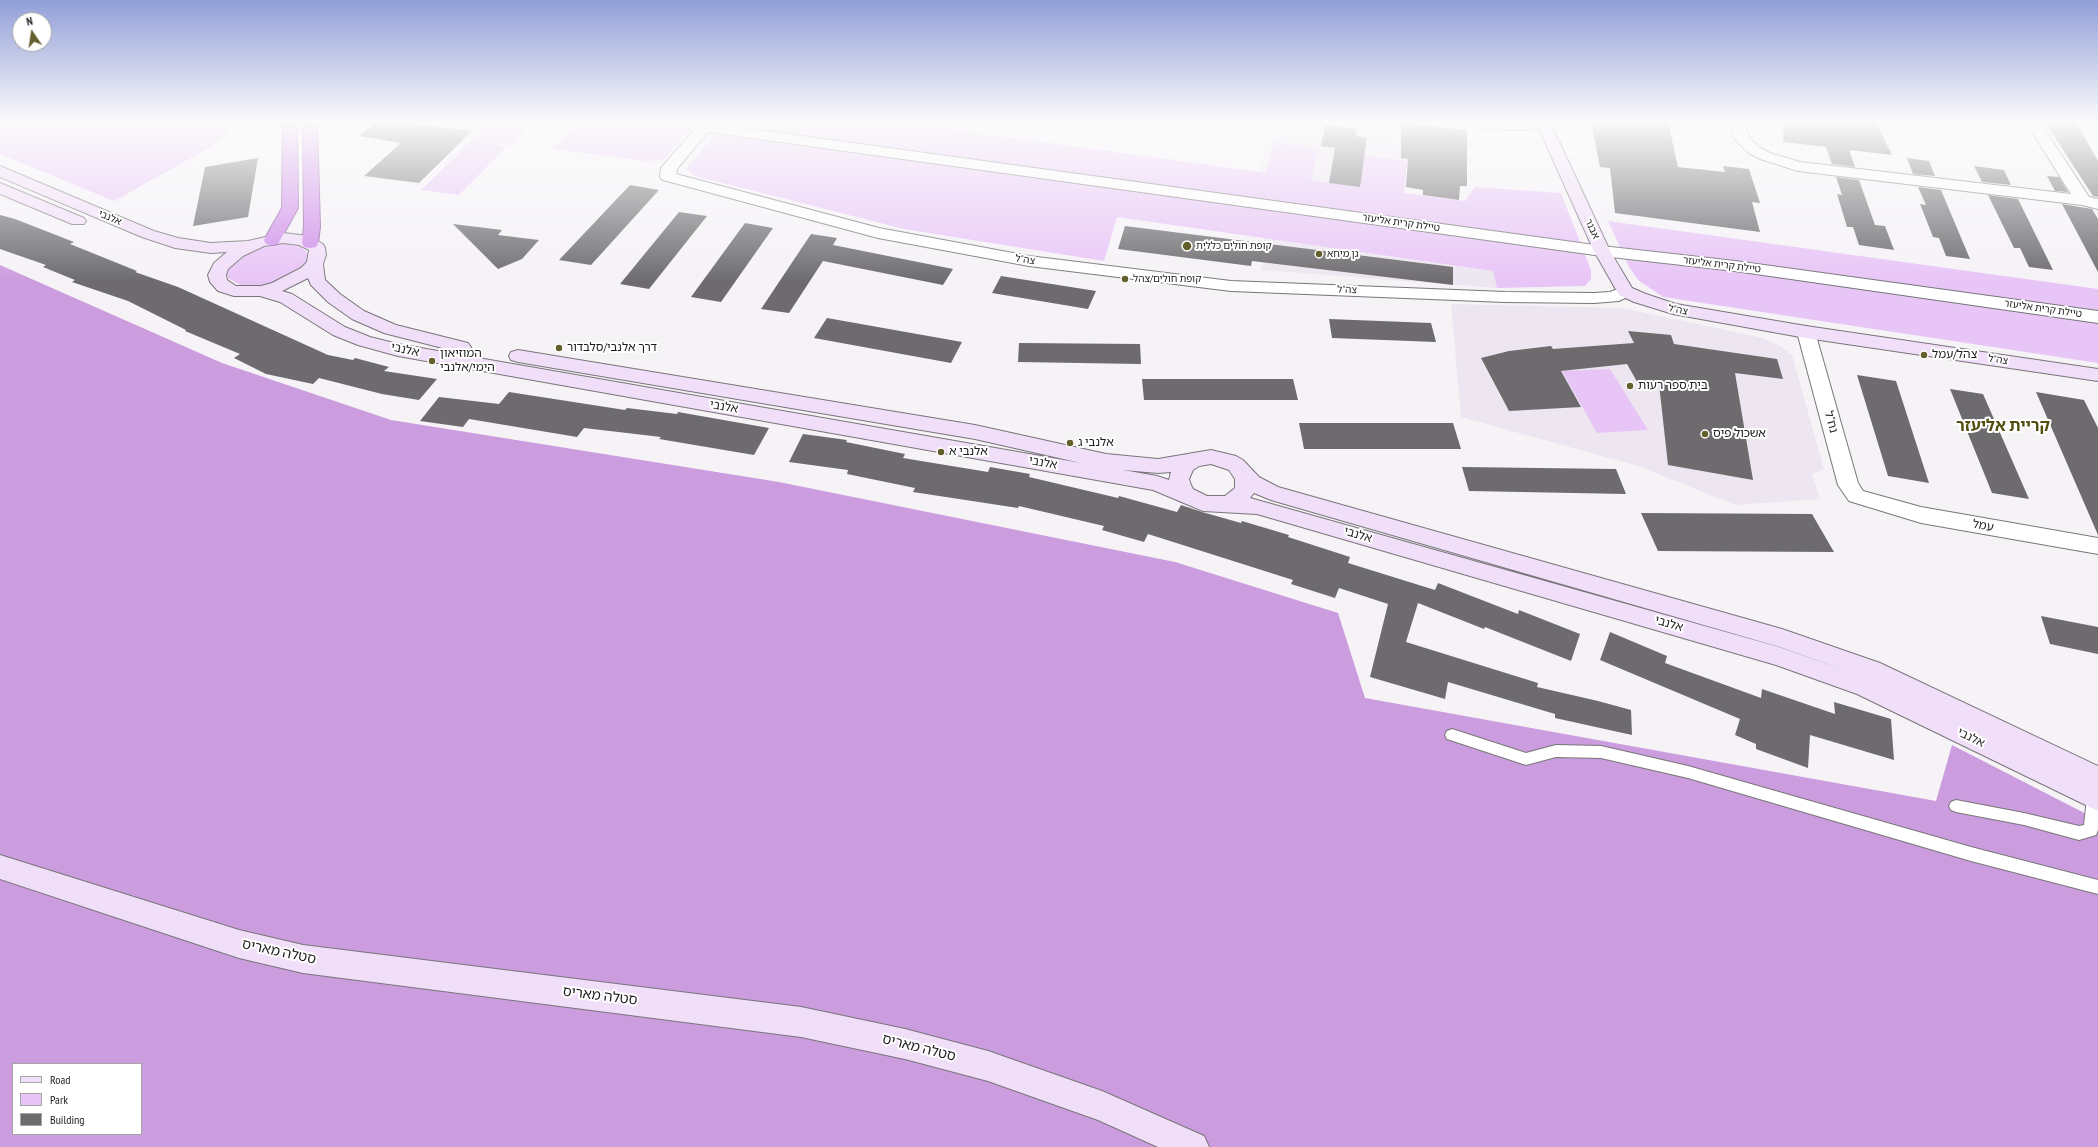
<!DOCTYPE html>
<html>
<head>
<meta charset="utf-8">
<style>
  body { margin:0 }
  #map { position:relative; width:2098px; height:1147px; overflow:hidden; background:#f6f3f7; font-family:"PT Sans Narrow",sans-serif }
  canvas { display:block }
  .legend { position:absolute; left:12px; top:1063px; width:130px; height:72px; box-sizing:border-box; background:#fff; border:1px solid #a5a5a5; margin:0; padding:5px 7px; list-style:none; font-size:12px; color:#1e1d1e }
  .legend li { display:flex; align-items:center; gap:8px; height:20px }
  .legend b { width:20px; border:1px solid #a5a5a5 }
  .north { position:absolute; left:12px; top:12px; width:40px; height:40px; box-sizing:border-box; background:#fff; border:1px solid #a5a5a5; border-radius:50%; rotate:347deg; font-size:11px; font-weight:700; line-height:16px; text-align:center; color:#1e1d1e }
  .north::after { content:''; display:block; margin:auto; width:14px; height:18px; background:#63602d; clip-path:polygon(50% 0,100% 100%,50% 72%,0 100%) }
</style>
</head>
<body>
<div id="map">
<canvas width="2098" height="1147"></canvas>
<ul class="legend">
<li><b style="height:5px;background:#f1def9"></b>Road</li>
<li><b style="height:11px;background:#e8c5f7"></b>Park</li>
<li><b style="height:11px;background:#6d6b6e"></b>Building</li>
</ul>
<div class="north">N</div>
</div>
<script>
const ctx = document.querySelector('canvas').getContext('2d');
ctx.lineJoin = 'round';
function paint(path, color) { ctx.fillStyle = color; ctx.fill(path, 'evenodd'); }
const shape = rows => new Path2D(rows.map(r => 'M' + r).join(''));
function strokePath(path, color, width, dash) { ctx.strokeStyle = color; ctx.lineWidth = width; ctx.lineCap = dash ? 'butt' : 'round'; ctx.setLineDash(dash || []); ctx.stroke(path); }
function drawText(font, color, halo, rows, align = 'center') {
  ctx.font = font + ' "PT Sans Narrow","Noto Sans Hebrew",sans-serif'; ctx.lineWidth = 4; ctx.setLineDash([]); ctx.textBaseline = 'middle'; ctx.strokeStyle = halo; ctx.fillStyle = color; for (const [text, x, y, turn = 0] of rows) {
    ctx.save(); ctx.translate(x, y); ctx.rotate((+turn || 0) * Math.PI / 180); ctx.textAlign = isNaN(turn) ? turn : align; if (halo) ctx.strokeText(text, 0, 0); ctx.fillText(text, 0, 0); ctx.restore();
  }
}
const built = shape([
  [1271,122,1397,122,1396,139,1422,143,1420,168,1406,167,1403,193,1259,172],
  [1264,238,1493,271,1497,288,1262,270],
  [1451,304,1623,308,1763,338,1780,346,1792,355,1824,469,1812,474,1820,499,1735,505,1638,466,1461,417]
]);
const green = shape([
  [0,122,207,122,234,128,207,149,114,201,0,154],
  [417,122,533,122,511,145,472,141,482,130],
  [579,122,696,122,666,157,661,160,645,161,552,149],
  [725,122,900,122,1266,173,1275,142,1319,148,1311,180,1359,187,1364,156,1407,161,1404,193,1465,201,1475,187,1561,193,1591,270,1591,279,1585,286,1497,288,1493,271,1117,217,1104,261,904,229,695,176,686,169],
  [471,141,507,146,459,195,421,190],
  [1608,221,2098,289,2098,363,1663,297,1638,280,1629,267],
  [284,243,301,247,306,251,308,257,306,263,300,269,270,284,259,286,240,285,228,278,227,273,229,267,241,256,261,247],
  [1610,369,1648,430,1597,433,1562,371]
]);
const forest = shape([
  [0,265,222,363,391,420,779,482,1175,562,1338,613,1365,698,1936,801,1952,745,2098,820,2098,1147,0,1147],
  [13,1064,141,1064,141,1134,13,1134]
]);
const building = shape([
  [377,122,396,122,472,131,419,183,364,176,401,143,359,136],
  [1591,122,1668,122,1678,167,1725,172,1723,166,1749,169,1760,203,1752,202,1760,232,1615,213,1610,168,1600,167],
  [1784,122,1876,122,1892,155,1849,150,1855,167,1832,164,1826,147,1783,142],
  [2045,122,2076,122,2098,161,2098,197,2093,196],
  [1401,123,1467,130,1467,186,1460,186,1459,200,1423,195,1423,190,1406,187,1408,159,1401,158],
  [1325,125,1357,129,1356,136,1367,138,1360,187,1329,183,1335,148,1321,146],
  [258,158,248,217,193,226,205,167],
  [1907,158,1929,161,1935,176,1913,174],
  [1974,166,2004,170,2011,185,1982,182],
  [2047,176,2059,177,2068,192,2055,191],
  [1836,177,1859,180,1875,225,1885,226,1894,250,1859,245,1853,227,1847,227,1837,194,1842,195],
  [630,185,659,190,591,265,559,260],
  [1918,187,1941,190,1970,259,1946,256,1939,238,1933,237,1920,204,1926,205],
  [1988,195,2018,199,2053,270,2029,267,2020,248,2014,248],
  [2062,204,2092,209,2098,219,2098,272],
  [679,212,707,216,649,289,620,284],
  [0,215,15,219,74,242,70,244,137,271,135,272,178,287,328,355,353,360,355,358,389,367,384,371,437,379,419,400,382,394,319,378,313,384,266,374,234,358,240,354,185,331,186,330,128,301,72,282,75,280,43,267,46,265,0,249],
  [745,223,773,228,721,302,691,297],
  [453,224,502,230,498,235,539,240,522,259,498,269],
  [1125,226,1453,267,1453,285,1252,261,1251,266,1118,249],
  [811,234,837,238,833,245,953,269,943,285,823,261,789,313,761,309],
  [1001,276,1096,291,1088,309,992,293],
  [827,318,962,342,951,363,814,338],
  [1329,319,1431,323,1436,342,1332,338],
  [1628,331,1671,335,1674,344,1777,359,1783,379,1735,373,1753,480,1668,465,1659,384,1639,385,1627,364,1561,371,1581,407,1509,411,1481,358,1509,351,1551,346,1553,349,1634,343],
  [1019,343,1140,344,1141,364,1018,362],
  [1857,375,1896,381,1929,483,1888,476],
  [1142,379,1293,379,1298,400,1144,400],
  [1950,389,1983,394,2029,499,1992,493],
  [509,392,625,410,627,408,677,414,678,412,769,428,754,455,659,439,661,437,584,428,577,437,469,419,463,427,420,421,439,397,499,404],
  [2036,392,2084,400,2098,428,2098,535],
  [1299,423,1453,423,1461,449,1304,449],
  [803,434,847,440,846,442,905,454,903,458,988,472,990,467,1030,474,1029,477,1118,498,1119,496,1177,512,1181,505,1202,512,1241,523,1242,521,1289,535,1288,537,1350,557,1348,563,1435,590,1438,583,1518,614,1519,610,1580,634,1571,661,1485,627,1484,629,1418,603,1406,642,1538,683,1537,687,1598,701,1631,710,1632,735,1555,718,1555,714,1448,682,1445,699,1370,677,1388,604,1339,588,1335,598,1291,584,1293,580,1148,534,1144,542,1102,530,1104,526,1019,506,1018,508,913,492,915,488,847,474,848,470,789,462],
  [1462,467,1616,469,1626,494,1469,491],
  [1641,513,1812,514,1834,552,1658,551],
  [2041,616,2098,627,2098,654,2050,644],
  [1610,632,1667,656,1665,663,1761,698,1762,689,1835,714,1834,702,1891,719,1894,760,1810,735,1808,768,1756,749,1756,744,1735,735,1740,719,1600,660]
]);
const lane = shape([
  [1452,729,1526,753,1556,745,1601,746,1688,766,1971,847,2098,880,2098,894,1971,861,1688,778,1601,758,1556,757,1526,765,1447,739,1445,735,1447,731,1452,729],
  [2094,792,2098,793,2098,830,2096,835,2079,840,2024,825,1956,812,1951,810,1949,806,1951,802,1956,800,2024,813,2079,826,2084,825,2087,798,2089,794,2094,792]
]);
const street = shape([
  [663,122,715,122,714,124,1602,246,1735,261,2098,311,2098,323,1735,271,1602,256,708,132,677,169,676,174,879,228,1029,256,1231,281,1505,292,1594,293,1610,292,1625,286,1631,287,1634,291,1631,295,1619,301,1594,303,1505,302,1231,291,1029,266,878,238,663,180,660,177,661,168,694,130,670,126,665,125,663,122],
  [1462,122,1549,122,1547,125,1525,130,1504,130,1469,126,1464,125,1462,122],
  [1729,122,1743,122,1750,139,1759,147,1770,153,1800,162,2071,194,2026,122,2040,122,2089,197,2098,199,2098,209,2082,205,1798,171,1760,159,1749,153,1737,142,1732,134,1729,122],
  [1806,326,1812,328,1815,332,1858,483,1863,491,1921,507,2098,538,2098,554,1921,523,1849,501,1838,485,1797,332,1800,328,1806,326]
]);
const secondary = shape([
  [1536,122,1550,122,1610,251,1632,288,1646,294,1676,304,1806,326,2098,369,2098,381,1806,338,1673,314,1634,302,1619,295,1594,251,1536,122],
  [0,166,154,231,178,238,211,243,248,241,283,233,309,236,323,244,325,248,326,255,323,264,325,280,340,294,364,311,396,325,468,343,471,347,468,351,462,353,384,333,352,319,328,302,311,285,308,278,282,291,292,294,345,327,370,337,398,344,1081,463,975,439,518,362,511,360,509,356,511,352,518,350,975,425,1106,454,1158,459,1211,450,1236,456,1243,460,1259,477,1278,487,1782,629,1880,663,2098,766,2098,811,1857,694,1776,665,1257,514,1203,511,1153,490,398,356,358,345,333,335,280,302,260,296,234,296,218,291,210,282,208,275,214,263,227,252,211,253,175,248,142,237,0,177,0,166],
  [283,243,299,245,309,250,307,262,301,268,272,283,261,286,236,286,227,280,226,275,228,269,243,256,264,246,283,243],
  [1211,464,1229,470,1235,479,1235,488,1225,496,1207,496,1193,489,1191,485,1189,479,1193,470,1199,466,1211,464],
  [1123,470,1158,473,1171,472,1169,480,1157,476,1123,470],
  [1254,493,1271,500,1780,647,1847,671,1779,647,1250,498,1254,493],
  [0,183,84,218,86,221,84,224,72,224,0,194,0,183],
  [0,855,239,930,303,945,801,1007,905,1029,988,1051,1102,1091,1204,1136,1209,1147,1158,1147,1098,1120,988,1081,905,1059,801,1037,303,973,239,958,0,879,0,855]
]);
const highway = shape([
  [283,122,297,122,298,208,278,244,272,245,266,244,264,240,282,208,283,122],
  [303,122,317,122,320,227,318,243,316,247,310,248,304,247,302,243,304,227,303,122]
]);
const markers = [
  [1187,246,5,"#63602d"],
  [1319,254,4,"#63602d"],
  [1125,279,4,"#63602d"],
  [559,348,4,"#63602d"],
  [1924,355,4,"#63602d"],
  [432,361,4,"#63602d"],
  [1630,386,4,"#63602d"],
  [1705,434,4,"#63602d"],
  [1070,443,4,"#63602d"],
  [941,452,4,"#63602d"]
];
const farStreetnames = [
  ["אלנבי",110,218,23],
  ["טיילת קרית אליעזר",1401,223,8],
  ["אבנר",1592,229,65],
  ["צה\"ל",1025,260,9],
  ["טיילת קרית אליעזר",1722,265,7],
  ["צה\"ל",1347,290,2],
  ["טיילת קרית אליעזר",2043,309,8],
  ["צה\"ל",1678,310,11],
  ["צה\"ל",1998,360,8]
];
const farPoinames = [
  ["קופת חולים כללית",1196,246],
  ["גן מיחא",1327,254],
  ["קופת חולים/צהל",1133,279]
];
const poiNames = [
  ["דרך אלנבי/סלבדור",567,348],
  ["המוזיאון",440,354],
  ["הימי/אלנבי",440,368],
  ["צהל/עמל",1932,355],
  ["בית ספר רעות",1638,386],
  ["אשכול פיס",1713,434],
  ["אלנבי ג",1078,443],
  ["אלנבי א",949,452]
];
const streetNames = [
  ["אלנבי",405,350,12],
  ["אלנבי",724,407,10],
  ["נח\"ל",1831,422,75],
  ["אלנבי",1043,463,10],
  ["עמל",1983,526,10],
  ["אלנבי",1358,535,16],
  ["אלנבי",1669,624,16],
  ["אלנבי",1971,738,26]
];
const nearStreetnames = [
  ["סטלה מאריס",279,952,12],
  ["סטלה מאריס",600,996,7],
  ["סטלה מאריס",919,1048,14]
];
const districtNames = [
  ["קריית אליעזר",2003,426]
];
paint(built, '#ede6f0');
paint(green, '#e8c5f7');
paint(forest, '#cb9cde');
paint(building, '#6d6b6e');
strokePath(lane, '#787679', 2);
strokePath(street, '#787679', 2);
strokePath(secondary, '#787679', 2);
strokePath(highway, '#9268a3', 2);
paint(lane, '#fff');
paint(street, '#fff');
paint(secondary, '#f1def9');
paint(highway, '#d090ea');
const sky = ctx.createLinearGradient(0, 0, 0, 282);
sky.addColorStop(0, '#919fd8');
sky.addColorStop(0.43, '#fbfafb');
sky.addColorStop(1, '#fbfafb00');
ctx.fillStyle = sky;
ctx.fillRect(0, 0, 2098, 282);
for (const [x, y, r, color] of markers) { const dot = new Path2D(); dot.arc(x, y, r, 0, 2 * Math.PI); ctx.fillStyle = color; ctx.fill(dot); strokePath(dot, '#fff', 1.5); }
drawText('10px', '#1e1d1e', '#fff', farStreetnames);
drawText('10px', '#1e1d1e', '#fff', farPoinames, 'left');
drawText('12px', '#1e1d1e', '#fff', poiNames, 'left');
drawText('12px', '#1e1d1e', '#fff', streetNames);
drawText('14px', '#1e1d1e', '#fff', nearStreetnames);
drawText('bold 16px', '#524e10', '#fff', districtNames);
</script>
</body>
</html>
